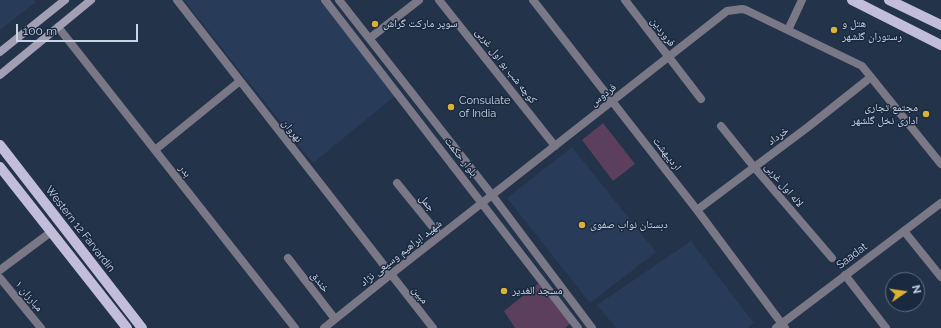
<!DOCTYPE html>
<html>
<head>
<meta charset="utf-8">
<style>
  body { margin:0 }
  #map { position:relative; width:941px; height:328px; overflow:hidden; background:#23334a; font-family:Raleway,sans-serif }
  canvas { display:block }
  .north { position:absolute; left:885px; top:272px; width:40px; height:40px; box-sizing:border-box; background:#1a293f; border:1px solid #606d81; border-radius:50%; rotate:77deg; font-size:11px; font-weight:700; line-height:16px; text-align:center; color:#cad4e3 }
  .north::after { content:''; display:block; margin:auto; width:14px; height:18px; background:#dbb233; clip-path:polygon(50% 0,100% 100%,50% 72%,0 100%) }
  .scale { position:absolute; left:16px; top:24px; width:122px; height:18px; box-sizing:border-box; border:2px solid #cad4e3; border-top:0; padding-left:5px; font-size:12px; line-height:14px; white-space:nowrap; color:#cad4e3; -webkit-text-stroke:3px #1a293f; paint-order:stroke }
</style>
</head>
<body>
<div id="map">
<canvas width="941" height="328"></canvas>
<div class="north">N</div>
<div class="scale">100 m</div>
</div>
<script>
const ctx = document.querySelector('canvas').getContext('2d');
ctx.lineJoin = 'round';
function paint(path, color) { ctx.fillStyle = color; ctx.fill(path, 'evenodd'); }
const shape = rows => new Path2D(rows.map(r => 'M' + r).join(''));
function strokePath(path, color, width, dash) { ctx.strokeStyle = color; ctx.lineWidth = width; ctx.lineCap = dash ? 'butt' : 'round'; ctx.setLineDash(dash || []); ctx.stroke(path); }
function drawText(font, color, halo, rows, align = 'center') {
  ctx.font = font + ' Raleway,"Noto Naskh Arabic",sans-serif'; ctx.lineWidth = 3; ctx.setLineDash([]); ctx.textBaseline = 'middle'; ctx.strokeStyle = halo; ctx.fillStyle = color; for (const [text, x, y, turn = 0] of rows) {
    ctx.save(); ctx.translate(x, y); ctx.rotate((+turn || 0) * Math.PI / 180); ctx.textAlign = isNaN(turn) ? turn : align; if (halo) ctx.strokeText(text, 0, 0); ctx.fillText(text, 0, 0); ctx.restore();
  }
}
const built = shape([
  [0,0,34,0,36,2,0,30],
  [184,0,320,0,395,96,313,163],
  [572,147,656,252,590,303,507,198],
  [691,241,754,323,748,328,616,328,597,305]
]);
const green = shape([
  [603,123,635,164,613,181,582,140],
  [539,283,571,323,565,328,515,328,504,311]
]);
const minor = shape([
  [177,0,433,328],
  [439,0,555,146],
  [533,0,697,210,785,328],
  [625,0,701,99],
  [58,27,295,328],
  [788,30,802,0],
  [370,38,419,0],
  [721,126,754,167,832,258],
  [155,150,240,81],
  [397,183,440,236],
  [697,210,808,127,871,77],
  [904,231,941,277],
  [288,258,335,319],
  [0,270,51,232],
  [845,275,886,328],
  [0,278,41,328],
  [324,328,390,275,727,11,742,9,746,10,862,66,941,164]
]);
const tertiary = shape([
  [325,0,578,328],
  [339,0,492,195,592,328],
  [776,328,941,203]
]);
const secondary = shape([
  [0,52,65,0],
  [0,75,91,0]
]);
const primary = shape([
  [852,0,941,45],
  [889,0,941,25],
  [0,145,142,328],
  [0,167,127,328]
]);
const markers = [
  [375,24,4,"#dbb233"],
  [834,30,4,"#dbb233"],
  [451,107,4,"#dbb233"],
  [926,114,4,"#dbb233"],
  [582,225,4,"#dbb233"],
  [504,291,4,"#dbb233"]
];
const poiNames = [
  ["سوپر مارکت گراش",383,24],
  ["هتل و",842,24],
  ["رستوران گلشهر",842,37],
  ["Consulate",459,101],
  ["of India",459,114],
  ["مجتمع تجاری",918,108,"right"],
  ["اداری نخل گلشهر",918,121,"right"],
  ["دبستان نواب صفوی",590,225],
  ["مسجد الغدیر",512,291]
];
const streetNames = [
  ["فروردین",663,32,53],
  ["کوچه شب بو اول غربی",506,66,52],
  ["فردوس",603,95,-38],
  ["نهروان",292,131,52],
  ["خرداد",778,136,-37],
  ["اردیبهشت",667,154,52],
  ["بلوار حکمت",461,157,52],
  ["بدر",185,171,52],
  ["لاله اول غربی",784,185,50],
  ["جمل",427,203,51],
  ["Western 12 Farvardin",80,229,52],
  ["شهید ابراهیم وسیعی نژاد",401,253,-38],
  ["Saadat",852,256,-37],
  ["خندق",320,282,53],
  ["مبین",420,295,51],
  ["مبارزان ۱",29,296,50]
];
paint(built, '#283b58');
paint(green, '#5c3f5c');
strokePath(minor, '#7a7886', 8);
strokePath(tertiary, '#7a7886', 8);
strokePath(secondary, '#a29fb5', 8);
strokePath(primary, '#c2beda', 10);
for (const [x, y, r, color] of markers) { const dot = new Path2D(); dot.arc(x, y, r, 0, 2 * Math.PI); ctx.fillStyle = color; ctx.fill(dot); strokePath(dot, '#1a293f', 1.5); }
drawText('11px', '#cad4e3', '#1a293f', poiNames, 'left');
drawText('11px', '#cad4e3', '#1a293f', streetNames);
</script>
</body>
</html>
